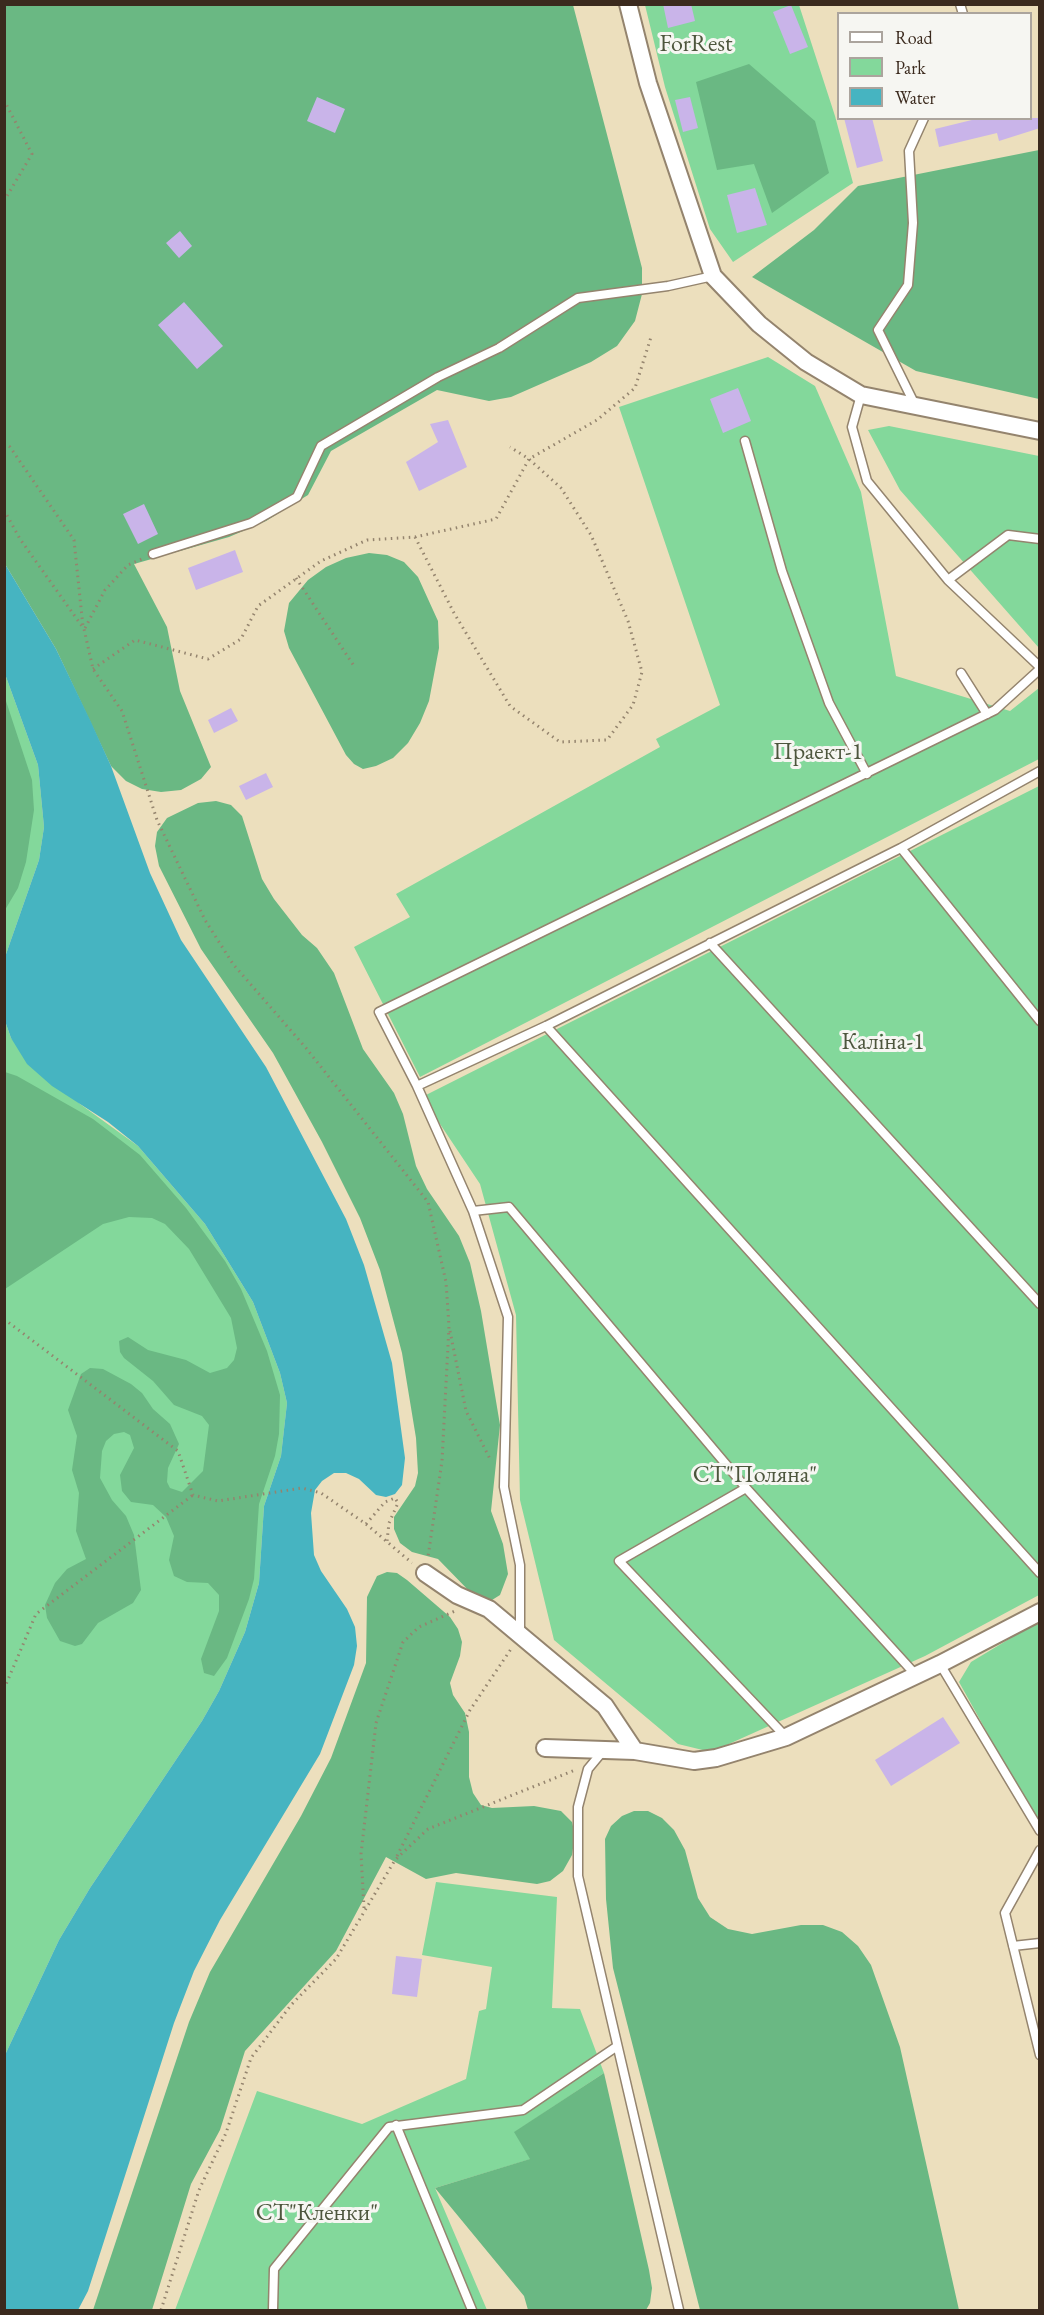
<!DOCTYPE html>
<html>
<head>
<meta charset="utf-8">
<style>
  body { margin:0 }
  #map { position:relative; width:1044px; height:2315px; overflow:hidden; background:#ecdfbd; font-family:"EB Garamond",serif }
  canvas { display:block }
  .frame { position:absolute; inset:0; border:6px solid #3b2a1e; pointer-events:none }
  .legend { position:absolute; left:837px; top:12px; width:195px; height:108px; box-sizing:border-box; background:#f6f6f2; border:2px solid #aba49d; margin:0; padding:8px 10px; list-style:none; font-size:18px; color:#3b2a1e }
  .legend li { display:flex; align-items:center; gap:12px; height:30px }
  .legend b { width:30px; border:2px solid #aba49d }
</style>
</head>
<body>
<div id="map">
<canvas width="1044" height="2315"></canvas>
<div class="frame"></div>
<ul class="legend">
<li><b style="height:8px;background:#fff"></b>Road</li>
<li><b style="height:16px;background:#83d89b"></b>Park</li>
<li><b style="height:16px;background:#46b4c1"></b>Water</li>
</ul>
</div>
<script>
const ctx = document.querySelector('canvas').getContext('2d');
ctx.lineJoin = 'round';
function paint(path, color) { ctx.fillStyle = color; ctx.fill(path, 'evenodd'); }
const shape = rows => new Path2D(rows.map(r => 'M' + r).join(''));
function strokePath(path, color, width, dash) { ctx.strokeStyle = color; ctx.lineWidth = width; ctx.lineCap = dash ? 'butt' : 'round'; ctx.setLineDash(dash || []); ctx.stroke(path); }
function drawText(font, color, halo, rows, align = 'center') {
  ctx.font = font + ' "EB Garamond",serif'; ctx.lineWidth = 6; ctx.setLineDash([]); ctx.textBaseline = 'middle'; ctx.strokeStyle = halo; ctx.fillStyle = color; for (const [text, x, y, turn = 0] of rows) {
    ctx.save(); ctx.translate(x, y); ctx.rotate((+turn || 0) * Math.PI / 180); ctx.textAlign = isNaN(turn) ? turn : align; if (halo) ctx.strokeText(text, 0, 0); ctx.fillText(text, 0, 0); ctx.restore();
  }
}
const green = shape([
  [645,5,799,5,835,116,853,183,733,262,710,229,665,87],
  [768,357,815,386,861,492,896,676,1010,711,1039,688,1039,759,420,1077,354,947,410,917,396,894,660,747,656,739,720,705,619,407],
  [889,426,1039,456,1039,648,900,490,868,430],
  [5,674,38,765,44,827,39,860,5,957],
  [1039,786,1039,1595,925,1656,711,1752,678,1744,554,1640,520,1500,516,1315,480,1184,422,1097],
  [5,1021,11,1038,80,1104,138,1146,205,1224,253,1302,280,1373,287,1403,281,1456,264,1506,259,1583,245,1632,219,1691,202,1721,90,1888,59,1940,5,2055],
  [1039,1621,1039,1826,959,1682,971,1662],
  [436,1882,557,1897,552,2008,580,2009,604,2073,515,2132,531,2159,435,2188,487,2310,175,2310,257,2091,362,2124,466,2079,479,2011,486,2009,492,1967,422,1955]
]);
const forest = shape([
  [4,5,573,5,642,268,642,294,635,321,617,346,591,362,511,397,489,401,437,390,331,451,308,495,266,521,229,537,134,564,167,627,180,691,211,767,201,779,181,790,161,792,142,789,126,781,111,766,56,649,5,564],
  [749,64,815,121,829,173,772,213,754,164,717,170,696,82],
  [1039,150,1039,399,916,371,752,277,814,230,858,186],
  [369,553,387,555,404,562,418,577,438,621,439,648,429,701,420,723,408,743,393,758,376,766,363,769,354,764,346,755,289,648,284,631,289,603,308,580,326,567,346,558],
  [5,698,32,780,34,810,26,862,18,888,5,910],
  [216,801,231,805,242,816,262,879,274,899,302,935,317,948,334,973,363,1049,394,1093,403,1114,416,1166,427,1189,459,1236,470,1263,481,1311,500,1425,491,1511,503,1544,508,1574,500,1595,492,1600,483,1600,474,1596,438,1559,412,1552,400,1543,394,1529,394,1517,415,1486,418,1473,416,1438,402,1353,380,1270,360,1218,322,1142,273,1053,201,949,159,866,155,846,157,832,167,818,198,803],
  [5,1072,17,1076,93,1119,140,1155,186,1208,225,1261,241,1289,267,1351,280,1395,279,1434,275,1456,259,1504,254,1579,249,1599,227,1658,214,1676,204,1673,201,1659,219,1611,219,1595,208,1583,187,1582,174,1576,169,1560,174,1536,166,1517,153,1505,131,1502,122,1491,120,1475,134,1448,130,1435,124,1432,114,1434,106,1441,102,1451,100,1478,112,1500,126,1516,134,1535,141,1590,133,1603,98,1623,82,1644,75,1646,60,1641,47,1618,45,1605,55,1583,67,1569,86,1559,76,1531,79,1493,72,1470,77,1436,68,1410,81,1374,90,1368,103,1369,131,1384,142,1393,153,1409,170,1424,179,1444,168,1468,167,1482,170,1488,182,1492,203,1471,209,1425,202,1416,174,1405,153,1381,124,1358,120,1352,119,1341,128,1337,148,1350,186,1360,210,1373,227,1368,234,1360,237,1348,231,1318,189,1249,165,1224,152,1218,129,1217,103,1224,5,1289],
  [387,1572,397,1573,407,1580,450,1617,458,1629,462,1642,460,1656,450,1683,453,1695,465,1713,469,1732,469,1777,473,1793,481,1805,492,1808,534,1806,561,1811,572,1822,575,1835,572,1855,563,1871,550,1881,537,1884,456,1873,426,1879,386,1857,336,1951,245,2051,220,2130,191,2184,152,2310,93,2310,189,2022,210,1972,301,1816,331,1758,366,1663,367,1597,377,1576],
  [634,1811,648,1811,662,1818,674,1830,685,1850,698,1898,710,1917,728,1929,752,1934,801,1925,823,1925,842,1932,858,1946,871,1965,900,2047,959,2310,700,2310,613,1968,606,1899,605,1839,611,1826,622,1816],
  [604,2073,649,2270,652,2288,650,2303,646,2310,528,2310,524,2296,435,2188,530,2159,514,2132]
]);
const water = shape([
  [5,564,56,649,91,722,111,766,150,873,181,940,266,1067,346,1219,364,1265,392,1363,405,1458,402,1485,395,1494,386,1497,376,1495,359,1479,346,1473,334,1473,322,1481,315,1490,311,1513,314,1555,321,1571,347,1609,355,1627,357,1646,354,1665,320,1754,220,1920,194,1971,174,2023,88,2291,78,2310,5,2310,5,2055,59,1940,90,1888,202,1721,219,1691,245,1632,259,1583,264,1506,281,1456,287,1403,280,1373,253,1302,205,1224,138,1146,108,1122,52,1086,27,1064,11,1038,5,1021,5,957,39,860,44,827,38,765,5,674]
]);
const building = shape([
  [663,4,691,4,695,21,668,28],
  [791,5,808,47,790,54,773,12],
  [317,97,345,109,335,133,307,121],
  [690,97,698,128,683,132,675,100],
  [844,118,872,118,883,161,857,168],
  [980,118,1040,118,1040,128,999,141,997,133,939,147,935,129],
  [755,188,767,225,737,233,727,195],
  [180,231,192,246,179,258,166,243],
  [184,302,223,346,197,369,158,325],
  [738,388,751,421,723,433,710,399],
  [448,420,467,467,419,491,406,462,438,442,430,424],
  [144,504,158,534,138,544,123,514],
  [235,550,243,572,196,590,188,568],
  [231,708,238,721,214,733,208,720],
  [266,773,273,787,246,800,239,786],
  [943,1717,960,1743,891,1786,875,1760],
  [396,1956,422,1959,417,1997,392,1994]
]);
const path = shape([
  [4,100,32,154,4,201],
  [4,443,10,447,74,540,83,627],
  [4,510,20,539,84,629,93,669,122,711,157,820,205,920,233,964,306,1048,428,1202,446,1282,449,1326,442,1461,428,1557],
  [415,537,454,613,510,706,560,742,607,740,633,705,642,672,628,621,591,535,561,488,529,459,510,447],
  [296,578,354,666],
  [85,628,105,590,128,565,142,559],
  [93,669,135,640,208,659,241,639,258,606,321,561,367,540,415,537,496,519,529,459,597,420,635,388,651,337],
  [4,1319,178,1451,193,1495,218,1501,302,1488,321,1493,366,1524,412,1563],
  [450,1331,466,1411,491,1461],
  [366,1524,385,1502,395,1498,398,1503,389,1523,387,1541],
  [4,1689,36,1614,193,1495],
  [397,1856,470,1710,511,1649],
  [364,1908,361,1854,376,1723,403,1642,419,1627,455,1611],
  [161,2310,199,2190,226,2133,251,2058,291,2005,336,1959,395,1860,428,1829,575,1770]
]);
const service = shape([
  [960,4,963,14],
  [861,395,852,427,867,481,948,580,1040,667],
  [915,405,878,330,908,285,913,223,909,151,924,118],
  [745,441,782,571,829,703,867,774],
  [153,554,251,523,297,497,321,446,438,377,499,348,578,298,668,286,713,276],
  [948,580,1008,535,1040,539],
  [961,673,987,714],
  [901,848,1040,1021],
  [710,943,1040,1304],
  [546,1026,1040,1573],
  [417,1086,546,1026,901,848,1040,771],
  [473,1211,509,1207,746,1488,915,1674],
  [746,1488,619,1561,786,1737],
  [520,1633,520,1565,504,1487,508,1317,473,1211,417,1086,379,1012,995,710,1040,669],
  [940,1664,1040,1831],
  [603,1751,588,1769,578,1807,578,1876,679,2310],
  [1040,1850,1005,1913,1040,2055],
  [1013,1946,1040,1943],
  [396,2125,472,2310],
  [273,2310,274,2269,389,2127,523,2110,616,2047]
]);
const minor = shape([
  [628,4,648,83,713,276,759,324,806,362,861,395,1040,431],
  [425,1573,457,1595,489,1609,605,1706,635,1751,694,1761,716,1758,786,1737,940,1664,1040,1612],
  [545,1748,635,1751]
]);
const parkNames = [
  ["ForRest",696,44],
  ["Праект-1",818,752],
  ["Каліна-1",883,1042],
  ["СТ\"Поляна\"",755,1475],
  ["СТ\"Кленки\"",317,2213]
];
paint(green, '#83d89b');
paint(forest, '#6ab883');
paint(water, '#46b4c1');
paint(building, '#c9b4e9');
strokePath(service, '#94846e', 11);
strokePath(minor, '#94846e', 20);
strokePath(path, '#94846e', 3, [1.5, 4.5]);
strokePath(service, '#fff', 8);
strokePath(minor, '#fff', 16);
drawText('24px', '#4d563d', '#f6f6f2', parkNames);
</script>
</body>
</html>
